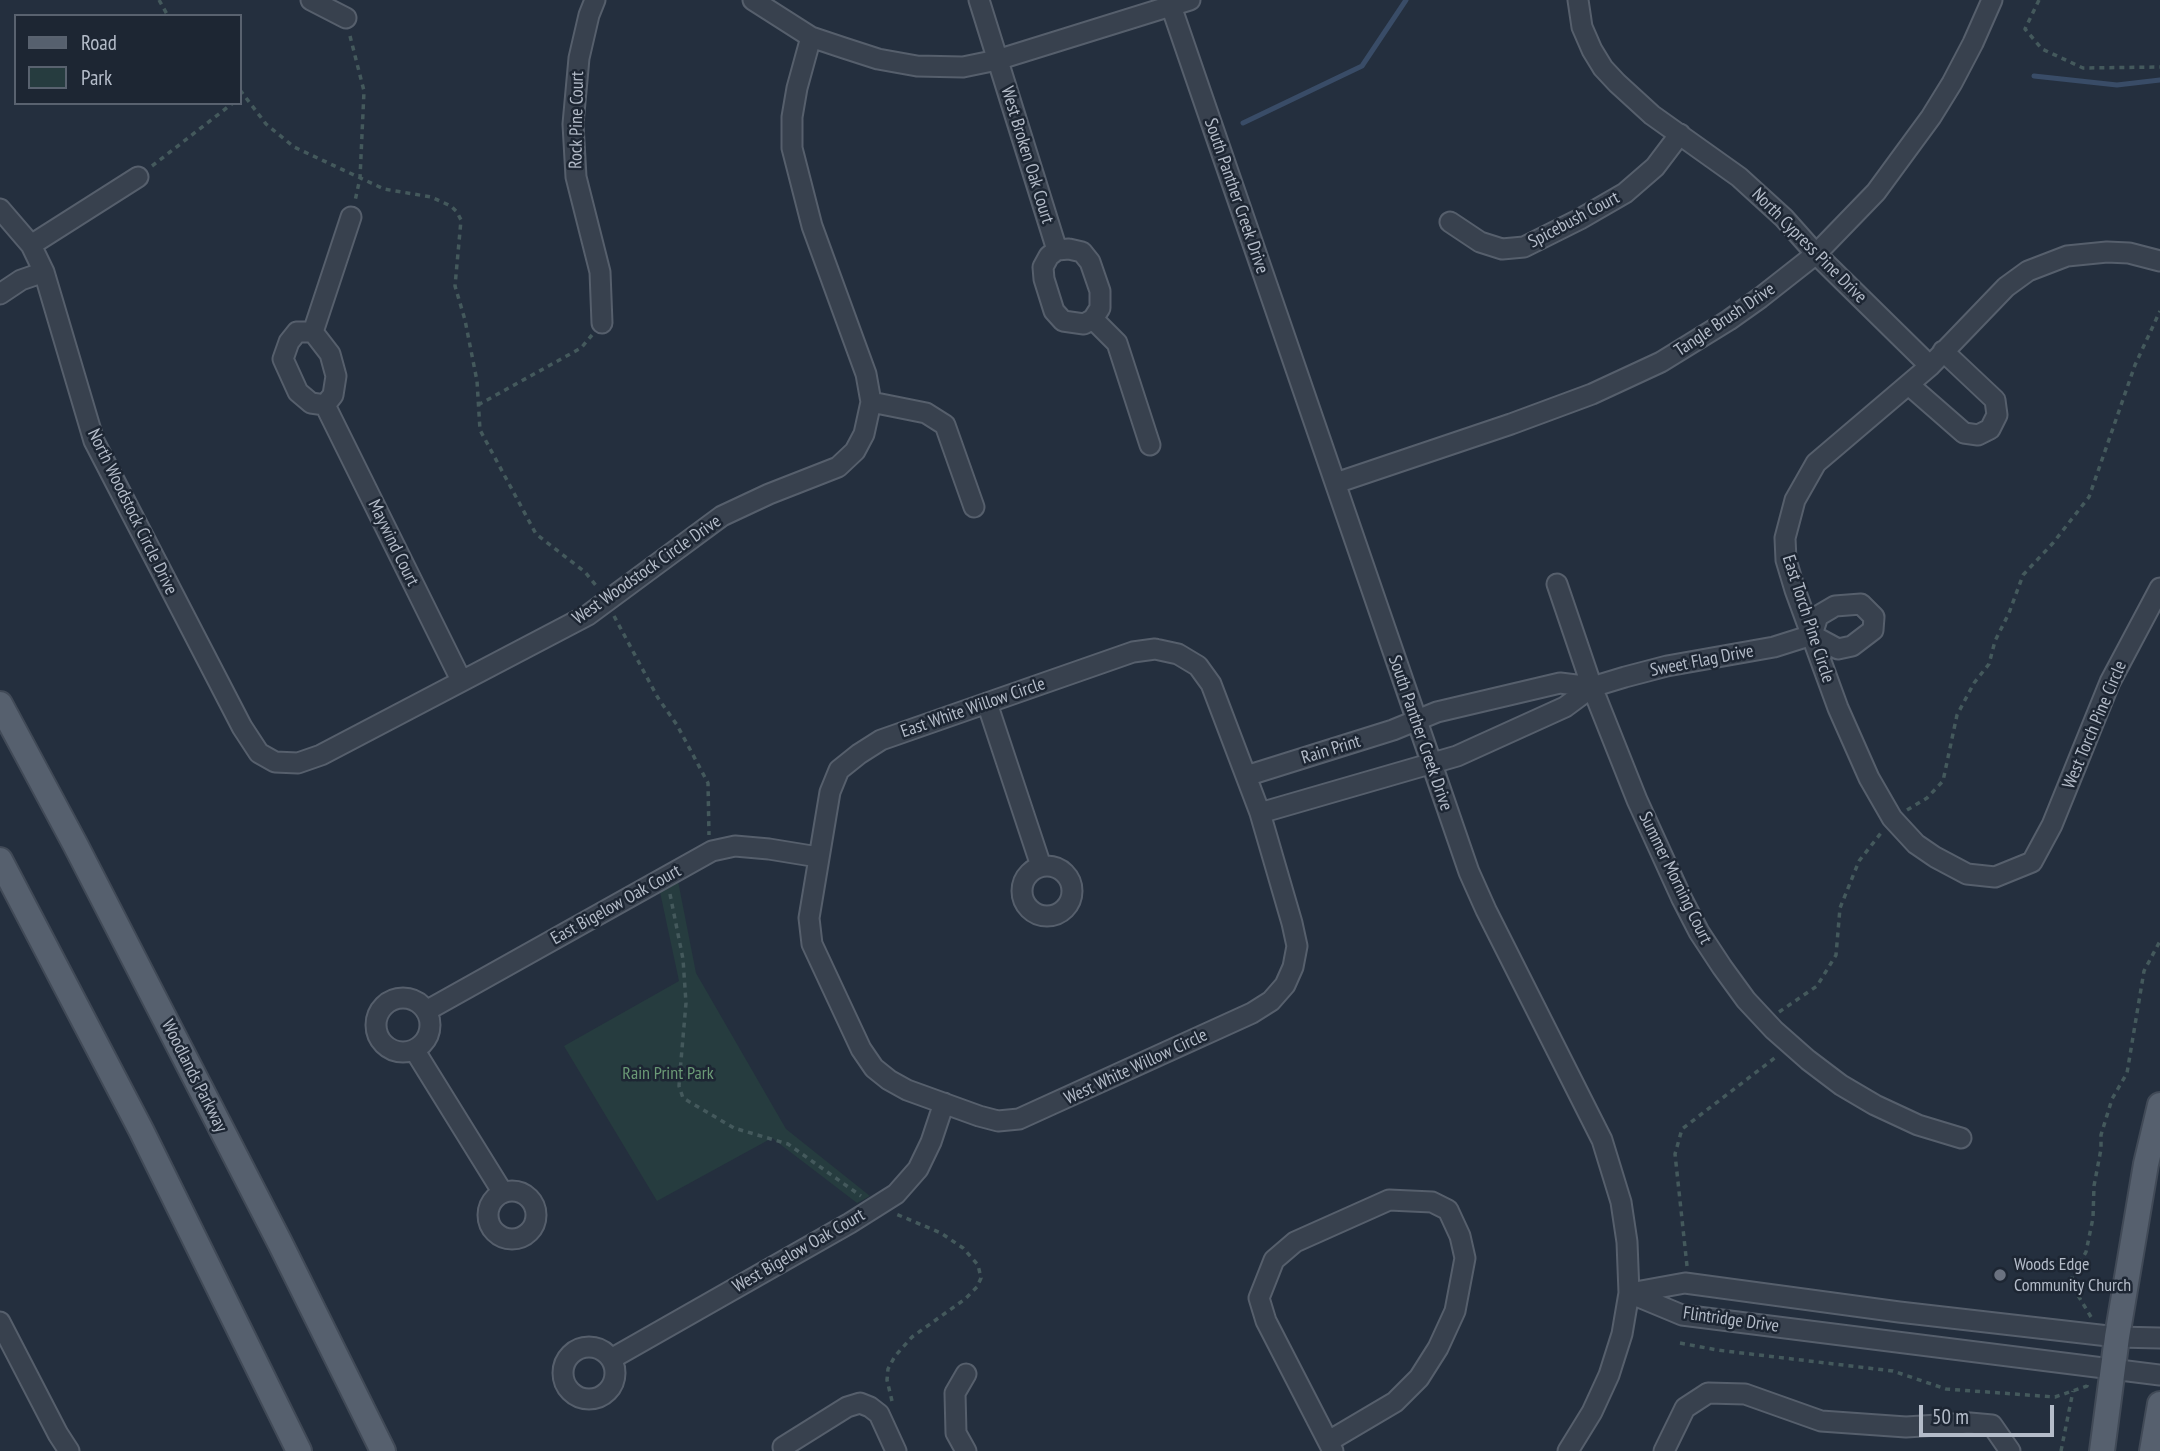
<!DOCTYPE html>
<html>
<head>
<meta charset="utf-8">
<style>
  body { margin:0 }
  #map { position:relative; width:2160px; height:1451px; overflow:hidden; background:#242f3e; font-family:"PT Sans Narrow",sans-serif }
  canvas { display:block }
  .legend { position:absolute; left:14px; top:14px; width:228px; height:91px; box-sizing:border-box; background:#1d2633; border:2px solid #59626f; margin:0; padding:9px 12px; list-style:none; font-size:21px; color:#b4bcc9 }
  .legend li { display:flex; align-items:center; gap:14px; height:35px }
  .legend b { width:35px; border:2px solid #59626f }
  .scale { position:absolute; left:1919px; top:1405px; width:135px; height:32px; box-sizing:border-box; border:4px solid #b4bcc9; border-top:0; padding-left:9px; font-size:21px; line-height:24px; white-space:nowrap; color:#b4bcc9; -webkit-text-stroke:5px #1d2633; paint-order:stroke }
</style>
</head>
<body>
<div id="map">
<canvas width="2160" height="1451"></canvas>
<ul class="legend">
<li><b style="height:9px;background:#56606e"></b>Road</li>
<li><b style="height:19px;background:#263c3f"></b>Park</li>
</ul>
<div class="scale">50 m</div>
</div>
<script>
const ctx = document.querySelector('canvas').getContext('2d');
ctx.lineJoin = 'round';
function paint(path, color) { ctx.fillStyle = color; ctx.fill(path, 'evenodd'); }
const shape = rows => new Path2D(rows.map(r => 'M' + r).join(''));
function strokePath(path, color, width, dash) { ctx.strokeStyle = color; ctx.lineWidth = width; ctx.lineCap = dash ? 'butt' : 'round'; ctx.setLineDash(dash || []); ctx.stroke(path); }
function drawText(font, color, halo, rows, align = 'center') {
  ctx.font = font + ' "PT Sans Narrow",sans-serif'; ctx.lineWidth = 5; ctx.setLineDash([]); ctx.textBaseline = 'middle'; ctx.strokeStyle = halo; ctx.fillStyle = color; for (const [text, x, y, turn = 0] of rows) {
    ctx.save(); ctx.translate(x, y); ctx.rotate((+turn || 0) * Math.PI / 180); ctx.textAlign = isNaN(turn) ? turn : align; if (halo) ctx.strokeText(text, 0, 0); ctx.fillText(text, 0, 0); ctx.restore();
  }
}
const green = shape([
  [678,881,696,973,786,1129,870,1196,857,1203,772,1138,657,1201,564,1046,679,981,660,892]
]);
const stream = shape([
  [2034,76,2117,85,2160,80],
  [1243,123,1362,66,1406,0]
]);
const path = shape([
  [159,0,168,16],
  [2039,0,2025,29,2042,49,2083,68,2160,67],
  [350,36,364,91,360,178,355,201],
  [240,90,266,124,294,147,384,189,431,197,451,206,457,212,461,220,455,286,465,320,477,381,480,430,536,534,585,572,598,588],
  [152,166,233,103],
  [478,405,581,348,592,335],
  [614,616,658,698,677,725,708,783,709,835],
  [1907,810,1927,798,1943,781,1957,715,1974,683,1989,664,1995,641,2009,613,2023,575,2053,543,2089,497,2135,365,2160,311],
  [670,894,683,959,686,1003,680,1072,679,1086,683,1098,734,1128,788,1144,861,1196],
  [1779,1012,1817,986,1836,955,1840,908,1859,861,1881,833],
  [1687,1266,1675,1154,1682,1129,1776,1057],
  [2091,1317,2076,1292,2072,1277,2086,1252,2093,1218,2094,1186,2101,1149,2101,1135,2112,1099,2127,1073,2144,971,2160,941],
  [1680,1343,1717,1350,1893,1371,1946,1389,2055,1397,2087,1386,2087,1383],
  [892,1401,887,1380,888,1369,895,1356,912,1337,965,1299,977,1287,981,1278,978,1265,963,1248,941,1233,896,1214],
  [2061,1451,2073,1391]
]);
const minor = shape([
  [311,0,346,18],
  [595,0,589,15,579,58,573,124,576,177,600,272,602,323],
  [753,0,811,37,844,48,878,59,917,66,963,67,997,60,1190,0],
  [979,0,1057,250],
  [1169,0,1469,872,1486,910,1602,1140,1621,1202,1627,1242,1629,1293,1622,1334,1609,1375,1592,1412,1568,1451],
  [1578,0,1582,27,1592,50,1603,68,1617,83,1652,115,1739,177,1784,218,1816,254,1930,366],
  [0,209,31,245,44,272,94,441,242,727,259,753,275,762,298,763,321,755,588,615,722,516,769,494,838,467,855,451,864,434,871,402,866,374,812,226,792,148,792,117,797,88,811,37],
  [1450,222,1480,242,1502,249,1524,247,1580,219,1625,193,1655,167,1680,134],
  [31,245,138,177],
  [1069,249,1082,252,1090,262,1100,291,1100,308,1093,319,1084,324,1063,321,1054,311,1044,279,1043,267,1049,256,1057,250,1069,249],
  [2160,261,2129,253,2107,252,2067,256,2028,271,2006,287,1930,366,1816,463,1795,500,1785,538,1786,560,1795,590,1838,708,1869,778,1892,818,1916,844,1935,857,1967,874,1995,877,2032,862,2052,825,2110,682,2160,588],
  [0,294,21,280,44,272],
  [1093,319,1117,343,1150,445],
  [297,332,313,332,330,354,336,376,333,395,325,405,311,403,298,392,283,359,289,342,297,332],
  [313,332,351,217],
  [1909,385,1964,433,1978,435,1990,429,1997,415,1995,400,1943,351],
  [871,402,926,413,945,425,974,507],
  [325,405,461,680],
  [1336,483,1511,424,1592,394,1661,362,1729,320,1760,298,1816,254,1876,192,1931,117,1952,83,1973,43,1992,0],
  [1557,584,1592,687,1637,800,1682,899,1699,932,1722,967,1746,1000,1774,1030,1808,1060,1841,1085,1875,1105,1918,1125,1961,1138],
  [1155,649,1178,654,1198,666,1211,684,1260,813,1292,923,1297,946,1293,967,1285,985,1271,1001,1252,1013,1019,1119,998,1121,979,1116,907,1090,889,1080,874,1068,861,1049,812,944,809,918,830,792,839,770,859,754,881,740,1133,652,1155,649],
  [987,703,1041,866],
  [1246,776,1393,730,1437,712,1560,683,1592,687],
  [1260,813,1457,756,1565,707,1592,687,1625,677,1667,666,1774,647,1812,635,1838,649,1852,646,1873,630,1874,617,1861,604,1835,606,1818,616,1812,635],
  '1022 891a25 25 0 1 1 50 0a25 25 0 1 1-50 0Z',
  '376 1025a27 27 0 1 1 54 0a27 27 0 1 1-54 0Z',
  [426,1011,712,851,735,846,769,849,818,857],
  [415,1051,503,1193],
  '488 1215a24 24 0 1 1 48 0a24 24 0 1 1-48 0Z',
  [1629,1293,1682,1315,2160,1375],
  [1630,1293,1685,1283,1899,1312,2117,1337,2160,1338],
  [0,1322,58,1434,69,1451],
  '563 1373a26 26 0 1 1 52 0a26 26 0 1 1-52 0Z',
  [611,1359,850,1223,896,1194,918,1169,931,1142,944,1103],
  [966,1374,955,1393,956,1433,966,1451],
  [1329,1441,1395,1402,1419,1378,1438,1348,1455,1311,1465,1258,1460,1236,1448,1210,1432,1202,1389,1200,1295,1242,1274,1260,1259,1298,1266,1321,1333,1451],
  [783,1447,847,1407,860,1403,870,1407,879,1414,896,1451],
  [1664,1451,1685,1408,1708,1393,1745,1394,1821,1421,1906,1427,1970,1423,1992,1425,2010,1451]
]);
const major = shape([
  [0,704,75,844,280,1243,383,1451],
  [0,860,141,1130,299,1451],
  [2102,1451,2117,1337,2146,1164,2160,1105],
  [2152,1451,2160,1404]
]);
const markers = [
  [2000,1275,7,"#6b7280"]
];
const streetNames = [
  ["Rock Pine Court",577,120,-89],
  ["West Broken Oak Court",1027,155,73],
  ["South Panther Creek Drive",1236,196,71],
  ["Spicebush Court",1574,220,-28],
  ["North Cypress Pine Drive",1809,246,45],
  ["Tangle Brush Drive",1725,320,-34],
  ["North Woodstock Circle Drive",132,512,64],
  ["Maywind Court",393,543,64],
  ["West Woodstock Circle Drive",647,570,-35],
  ["East Torch Pine Circle",1808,619,72],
  ["Sweet Flag Drive",1702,661,-11],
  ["East White Willow Circle",973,708,-19],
  ["West Torch Pine Circle",2095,725,-67],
  ["South Panther Creek Drive",1420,733,71],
  ["Rain Print",1331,750,-17],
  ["Summer Morning Court",1675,878,64],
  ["East Bigelow Oak Court",616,905,-29],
  ["West White Willow Circle",1136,1067,-25],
  ["Woodlands Parkway",194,1076,63],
  ["West Bigelow Oak Court",799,1251,-30],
  ["Flintridge Drive",1731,1320,8]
];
const parkNames = [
  ["Rain Print Park",668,1074]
];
const poiNames = [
  ["Woods Edge",2014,1265],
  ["Community Church",2014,1286]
];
paint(green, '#263c3f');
strokePath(stream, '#394c67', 5);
strokePath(minor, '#565f6c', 23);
strokePath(major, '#414a57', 28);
strokePath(path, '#44595c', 3.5, [5, 5]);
strokePath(minor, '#38414e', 19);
strokePath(major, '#56606e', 24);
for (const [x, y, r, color] of markers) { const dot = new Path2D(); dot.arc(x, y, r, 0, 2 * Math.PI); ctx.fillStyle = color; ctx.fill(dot); strokePath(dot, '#1d2633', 2.5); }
drawText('18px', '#b4bcc9', '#1d2633', streetNames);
drawText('18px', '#6b9a76', '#1d2633', parkNames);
drawText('18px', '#b4bcc9', '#1d2633', poiNames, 'left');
</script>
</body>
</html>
